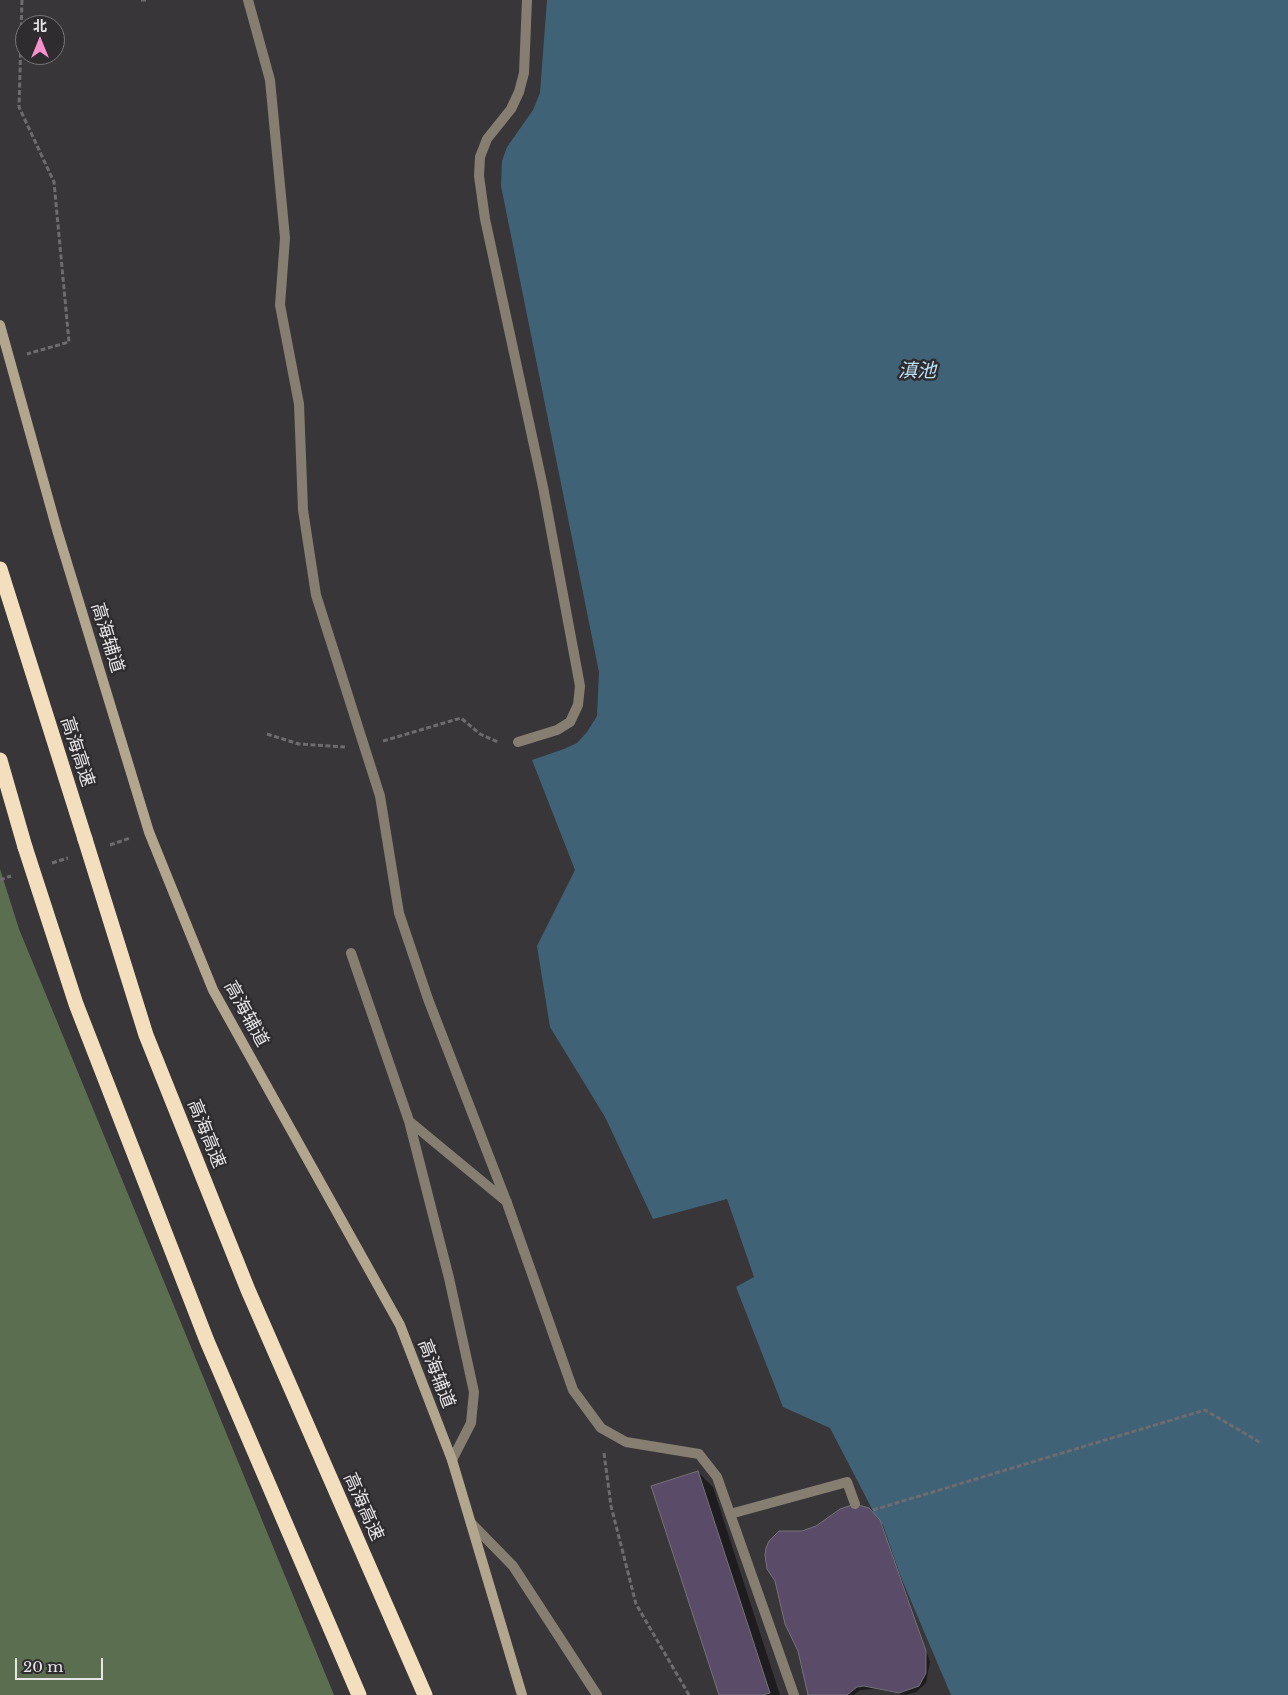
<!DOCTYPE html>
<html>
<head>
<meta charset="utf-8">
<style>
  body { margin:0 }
  #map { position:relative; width:1288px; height:1695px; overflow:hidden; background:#39363a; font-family:"Libre Baskerville","Noto Sans SC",serif }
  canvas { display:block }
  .north { position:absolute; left:15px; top:15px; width:50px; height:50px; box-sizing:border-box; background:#2f2c30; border:1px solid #79767a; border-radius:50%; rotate:0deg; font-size:14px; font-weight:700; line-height:20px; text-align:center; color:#e7e5e8 }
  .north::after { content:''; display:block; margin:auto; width:18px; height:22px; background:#f790ce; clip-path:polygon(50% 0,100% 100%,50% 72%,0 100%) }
  .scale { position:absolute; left:15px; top:1658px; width:88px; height:22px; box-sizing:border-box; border:2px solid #e7e5e8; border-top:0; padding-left:6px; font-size:15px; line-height:18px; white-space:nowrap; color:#e7e5e8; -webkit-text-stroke:4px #2f2c30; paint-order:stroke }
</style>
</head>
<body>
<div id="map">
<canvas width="1288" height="1695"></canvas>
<div class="north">北</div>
<div class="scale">20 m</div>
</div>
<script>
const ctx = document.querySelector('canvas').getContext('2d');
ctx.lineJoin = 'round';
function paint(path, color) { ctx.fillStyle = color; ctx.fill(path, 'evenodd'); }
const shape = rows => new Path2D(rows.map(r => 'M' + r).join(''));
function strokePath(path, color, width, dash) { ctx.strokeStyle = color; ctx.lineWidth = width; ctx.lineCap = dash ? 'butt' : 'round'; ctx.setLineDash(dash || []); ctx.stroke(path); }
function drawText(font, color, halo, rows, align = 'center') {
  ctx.font = font + ' "Libre Baskerville","Noto Sans SC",serif'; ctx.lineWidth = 5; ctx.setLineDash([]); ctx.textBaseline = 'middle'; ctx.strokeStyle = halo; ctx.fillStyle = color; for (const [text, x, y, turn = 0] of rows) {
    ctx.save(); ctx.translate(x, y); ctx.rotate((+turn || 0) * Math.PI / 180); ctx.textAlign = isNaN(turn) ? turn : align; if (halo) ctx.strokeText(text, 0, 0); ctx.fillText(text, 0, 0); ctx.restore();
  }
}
const forest = shape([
  [0,869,19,929,334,1695,0,1695]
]);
const water = shape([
  [547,0,1288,0,1288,1695,951,1695,871,1507,830,1428,783,1407,736,1287,754,1277,727,1199,653,1219,605,1117,550,1027,537,946,575,870,532,760,564,749,577,743,587,732,597,716,599,672,501,186,502,161,507,147,533,110,540,93]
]);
const shadow = shape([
  [698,1472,713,1487,780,1695,720,1695],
  [868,1509,883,1525,930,1662,926,1683,916,1692,905,1695,875,1689,860,1690,854,1695,809,1695,800,1650,776,1581,802,1532]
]);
const building = shape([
  [698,1471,770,1693,763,1695,719,1695,651,1486,698,1471],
  [855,1504,869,1508,880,1520,926,1651,926,1673,919,1686,899,1693,864,1686,857,1687,847,1695,808,1695,798,1651,785,1624,775,1581,767,1569,765,1555,766,1548,769,1541,779,1531,802,1531,816,1526,840,1509,855,1504]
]);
const path = shape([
  [22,0,19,107,54,182,69,342,27,354],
  [141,0,147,0],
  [267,734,299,744,345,747],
  [383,741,461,718,480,734,498,742],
  [110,845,130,838],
  [52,863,68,858],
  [0,880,11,876],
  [604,1453,611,1506,636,1604,689,1695],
  [873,1510,1205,1410,1261,1443]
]);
const service = shape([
  [248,0,270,80,285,238,280,305,299,404,303,510,316,595,380,796,399,913,428,999,507,1203,573,1390,601,1428,626,1442,699,1454,717,1477,794,1695],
  [351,953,409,1121,449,1278,474,1392,471,1423,452,1460],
  [409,1121,507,1202],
  [730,1514,847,1482,855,1504],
  [471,1523,513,1566,597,1695]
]);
const pedestrian = shape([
  [518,742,557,730,570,722,578,705,580,686,543,487,485,219,479,176,480,157,487,139,511,109,519,92,524,73,527,0]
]);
const secondary = shape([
  [0,325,57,530,149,832,213,990,400,1325,452,1460,522,1695]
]);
const motorway = shape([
  [0,569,85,839],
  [0,760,25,847]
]);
const motorwayBridge = shape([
  [85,839,146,1035,248,1290,425,1695],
  [25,847,76,1004,207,1341,359,1695]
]);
const streetNames = [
  ["高海辅道",107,638,73],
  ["高海高速",77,752,72],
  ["高海辅道",246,1014,61],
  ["高海高速",206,1134,68],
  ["高海辅道",436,1374,69],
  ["高海高速",363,1507,66]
];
const waterNames = [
  ["滇池",917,372]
];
paint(forest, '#5c6e50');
paint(water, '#406276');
paint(shadow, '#0007');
paint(building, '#5a4b68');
strokePath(building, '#757277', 1);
strokePath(path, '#6e6c6f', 3, [5, 2.5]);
strokePath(service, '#867e70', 10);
strokePath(pedestrian, '#867e70', 10);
strokePath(secondary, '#b2a68f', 10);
strokePath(motorway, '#f3dfbd', 15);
strokePath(motorwayBridge, '#f3dfbd', 15);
drawText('18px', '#e7e5e8', '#2f2c30', streetNames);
drawText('italic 19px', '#bce1f6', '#2f2c30', waterNames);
</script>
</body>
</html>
